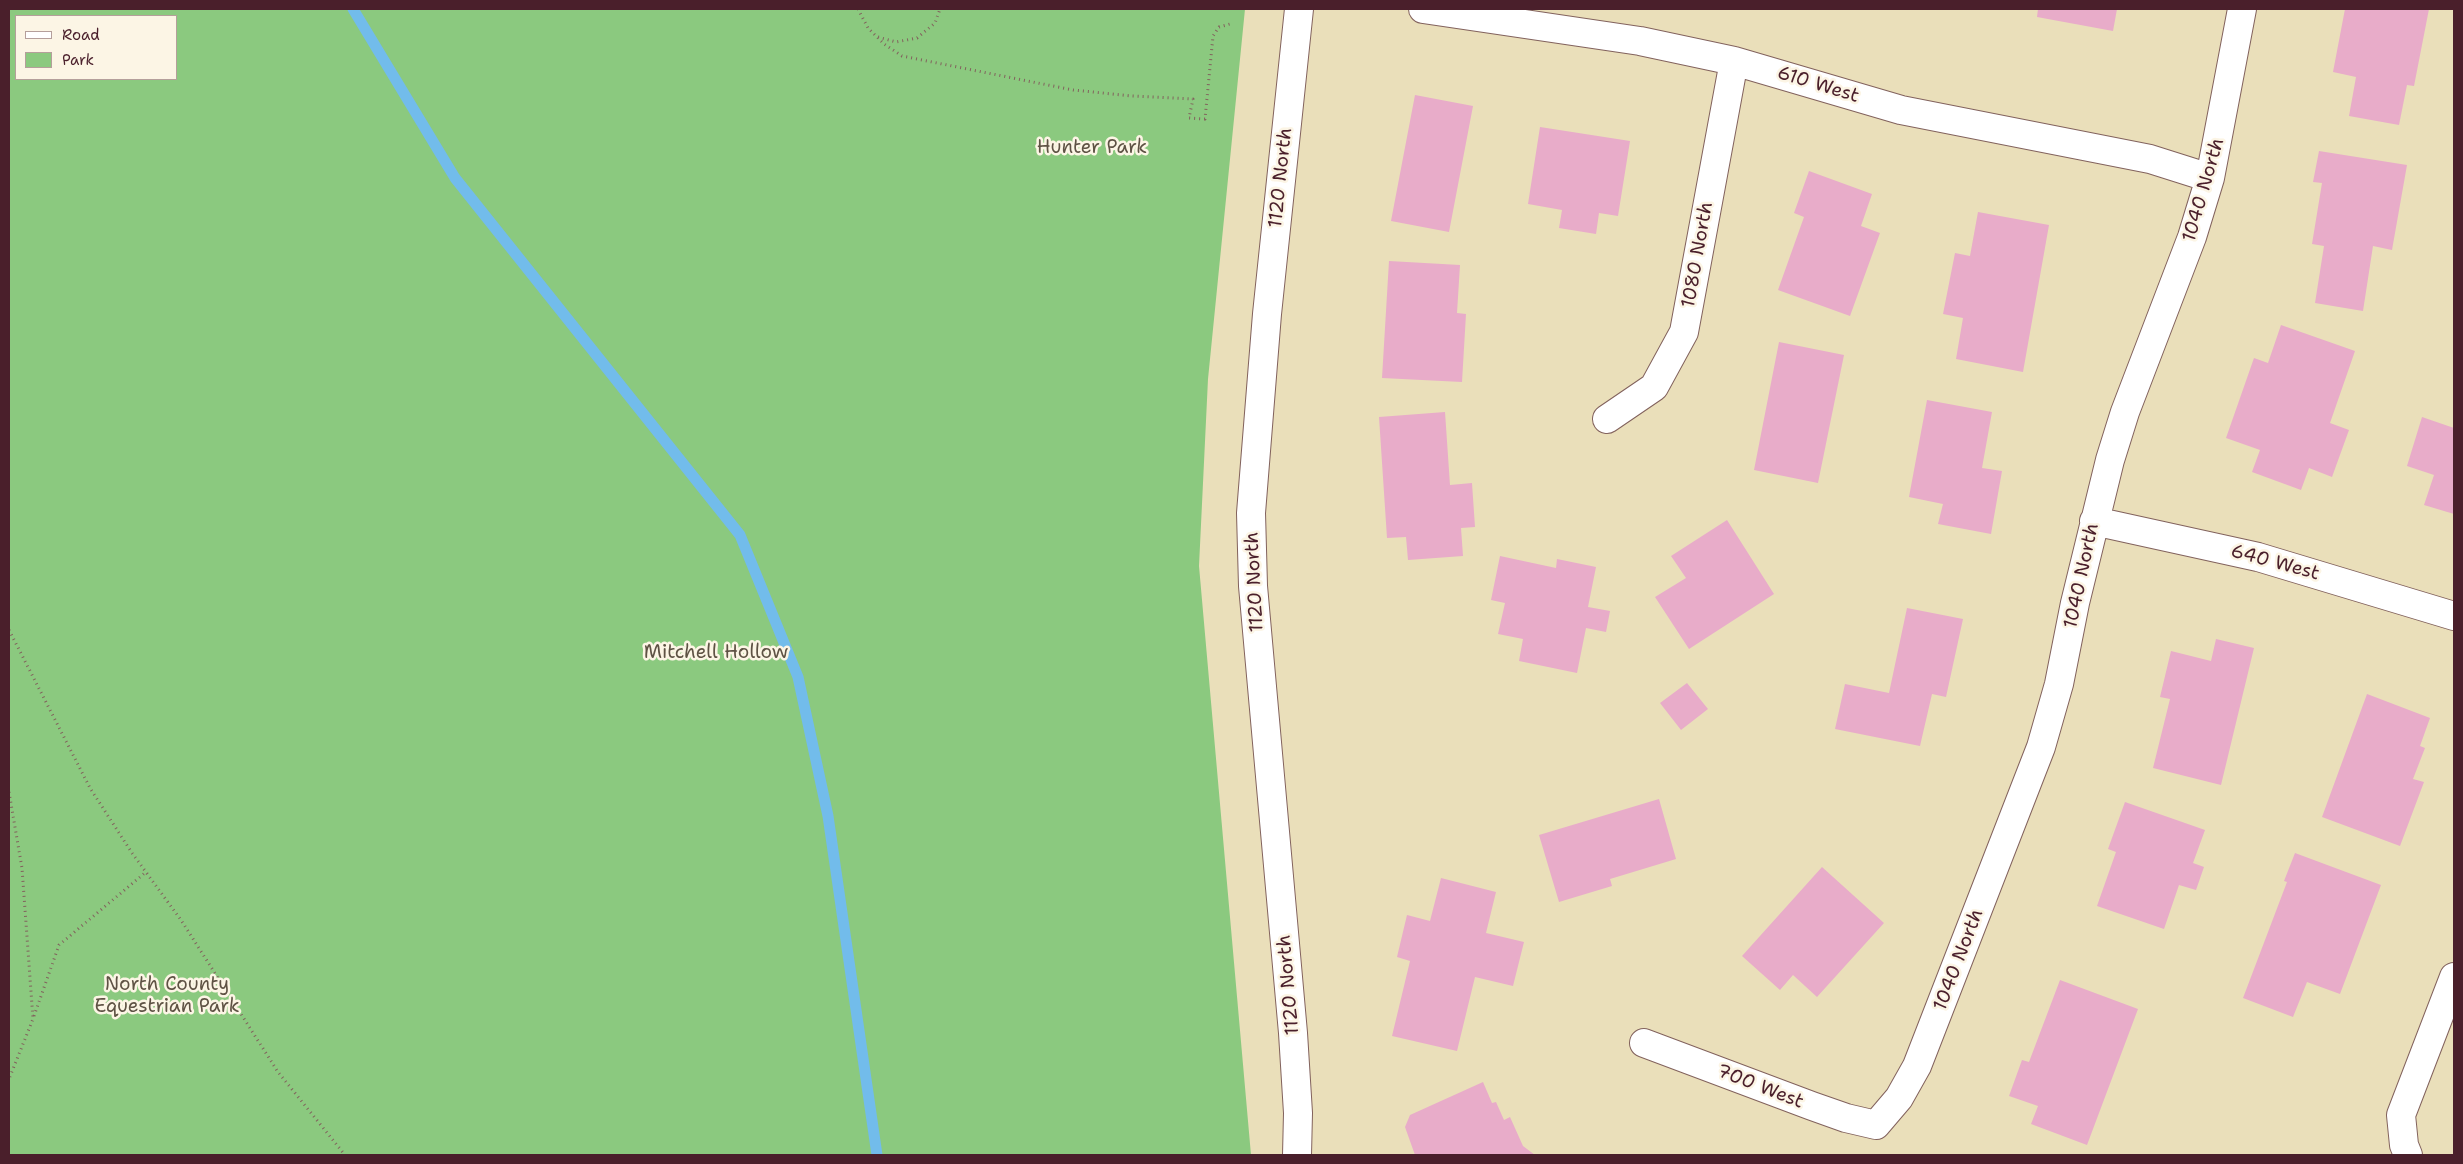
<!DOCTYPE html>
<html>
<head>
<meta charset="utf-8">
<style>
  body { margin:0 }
  #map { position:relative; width:2463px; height:1164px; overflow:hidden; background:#eadfba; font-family:"Shantell Sans",sans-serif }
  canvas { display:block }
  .frame { position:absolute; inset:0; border:10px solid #4a1f2b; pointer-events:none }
  .legend { position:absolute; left:15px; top:15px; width:162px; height:65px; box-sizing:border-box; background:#fcf5e5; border:1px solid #b59f9b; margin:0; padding:6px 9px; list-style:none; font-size:15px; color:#4a1f2b }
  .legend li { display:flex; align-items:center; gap:10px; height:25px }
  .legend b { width:25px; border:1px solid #b59f9b }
</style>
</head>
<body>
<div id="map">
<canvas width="2463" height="1164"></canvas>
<div class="frame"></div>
<ul class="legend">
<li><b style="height:6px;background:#fff"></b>Road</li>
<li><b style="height:14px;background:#8bc97f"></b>Park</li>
</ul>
</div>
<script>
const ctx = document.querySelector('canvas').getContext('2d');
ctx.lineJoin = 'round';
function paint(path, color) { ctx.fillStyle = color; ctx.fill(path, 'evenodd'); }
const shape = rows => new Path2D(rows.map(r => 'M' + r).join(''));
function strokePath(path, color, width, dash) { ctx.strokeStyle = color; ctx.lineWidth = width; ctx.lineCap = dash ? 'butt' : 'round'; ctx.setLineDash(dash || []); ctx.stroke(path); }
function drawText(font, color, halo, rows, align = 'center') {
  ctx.font = font + ' "Shantell Sans",sans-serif'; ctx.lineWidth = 5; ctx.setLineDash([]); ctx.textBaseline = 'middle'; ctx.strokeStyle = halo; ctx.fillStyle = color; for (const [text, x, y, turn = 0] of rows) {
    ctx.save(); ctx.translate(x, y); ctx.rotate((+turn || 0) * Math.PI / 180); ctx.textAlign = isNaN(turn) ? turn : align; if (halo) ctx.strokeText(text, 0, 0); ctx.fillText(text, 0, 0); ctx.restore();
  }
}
const green = shape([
  [9,9,1245,9,1208,379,1199,566,1251,1155,9,1155],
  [16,16,176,16,176,79,16,79]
]);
const stream = shape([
  [353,9,455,178,740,535,798,677,828,816,877,1155]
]);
const building = shape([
  [2038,9,2117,9,2113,31,2037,17],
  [2345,9,2429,9,2414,86,2407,85,2399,125,2349,116,2356,77,2333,72],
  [1415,95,1473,106,1449,232,1391,221],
  [1540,127,1630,141,1618,216,1599,213,1596,234,1559,228,1562,210,1528,204],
  [2319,151,2407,165,2392,250,2373,246,2363,311,2315,303,2324,246,2312,244,2322,183,2313,182],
  [1809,171,1872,194,1861,226,1880,233,1850,316,1778,290,1804,217,1794,213],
  [1978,212,2049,225,2023,372,1956,359,1963,318,1943,314,1955,253,1970,256],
  [1389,261,1460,265,1457,313,1466,314,1462,382,1382,378],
  [2281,325,2355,351,2330,423,2349,430,2332,477,2309,468,2301,490,2252,472,2260,450,2226,438,2254,358,2268,363],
  [1779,342,1844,355,1818,483,1754,470],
  [1927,400,1992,412,1982,468,2002,471,1991,534,1938,524,1943,504,1909,497],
  [1445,412,1450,485,1472,483,1475,527,1461,528,1463,556,1408,560,1406,537,1387,538,1379,417],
  [2422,417,2454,428,2454,514,2424,505,2434,475,2407,466],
  [1727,520,1774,594,1689,649,1655,597,1686,578,1671,556],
  [1500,556,1556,568,1557,559,1596,567,1588,607,1610,611,1606,632,1586,628,1577,673,1519,661,1523,639,1498,634,1505,603,1491,600],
  [1907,608,1963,619,1946,697,1932,694,1920,746,1835,729,1845,684,1889,693],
  [2216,639,2254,648,2221,785,2153,768,2170,699,2160,697,2171,651,2211,661],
  [1687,683,1708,709,1681,730,1660,703],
  [2367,694,2430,718,2420,746,2425,748,2413,779,2424,782,2400,846,2322,817],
  [1659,799,1676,859,1610,879,1612,886,1559,902,1539,835],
  [2125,802,2205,830,2193,863,2204,867,2196,890,2179,885,2164,929,2097,906,2116,852,2108,849],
  [2295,853,2381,885,2340,994,2307,982,2293,1017,2243,998,2287,882,2284,881],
  [1822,867,1884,923,1817,997,1793,975,1780,990,1742,956],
  [1441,878,1496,892,1486,933,1524,942,1513,986,1475,977,1457,1051,1392,1036,1410,961,1397,957,1407,915,1430,921],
  [2060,980,2138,1009,2087,1145,2031,1124,2038,1106,2009,1096,2022,1060,2029,1062],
  [1483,1082,1492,1103,1496,1102,1504,1120,1510,1117,1523,1146,1535,1155,1415,1155,1405,1127,1410,1115]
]);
const path = shape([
  [858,9,868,28,884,44,902,56,1073,90,1132,96,1193,99,1189,118,1205,119,1213,36,1219,27,1230,24],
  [878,37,896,42,917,38,935,23,940,9],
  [9,630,90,788,132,853,181,920,278,1072,345,1155],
  [9,792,22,868,33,1019,9,1079],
  [34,1016,59,945,146,872]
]);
const minor = shape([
  [1423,9,1640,41,1734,61,1901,110,2150,159,2210,178],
  [1607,419,1654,387,1684,332,1734,61],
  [2094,521,2258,557,2454,616],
  [1644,1043,1812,1106,1846,1118,1876,1125,1899,1098,1917,1066,2041,747,2059,684,2075,603,2110,460,2125,412,2192,237,2210,178,2242,9],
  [1297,1155,1298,1113,1293,1033,1253,586,1251,513,1267,314,1299,9],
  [2408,1155,2404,1145,2401,1115,2454,977]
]);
const streetNames = [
  ["610 West",1818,85,17],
  ["1120 North",1281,178,-84],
  ["1040 North",2204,190,-74],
  ["1080 North",1698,255,-80],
  ["640 West",2275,563,15],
  ["1040 North",2082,576,-78],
  ["1120 North",1255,582,-93],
  ["1040 North",1959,960,-69],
  ["1120 North",1289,985,-95],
  ["700 West",1760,1087,21]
];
const parkNames = [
  ["Hunter Park",1092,148],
  ["Mitchell Hollow",716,653],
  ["North County",167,985],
  ["Equestrian Park",167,1007]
];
paint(green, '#8bc97f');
strokePath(stream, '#72bceb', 11);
paint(building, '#e8acc9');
strokePath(minor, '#82625d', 30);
strokePath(path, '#82625d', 3, [1, 4]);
strokePath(minor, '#fff', 28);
drawText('19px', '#4a1f2b', '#fcf5e5', streetNames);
drawText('19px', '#5e5244', '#fcf5e5', parkNames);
</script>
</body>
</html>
